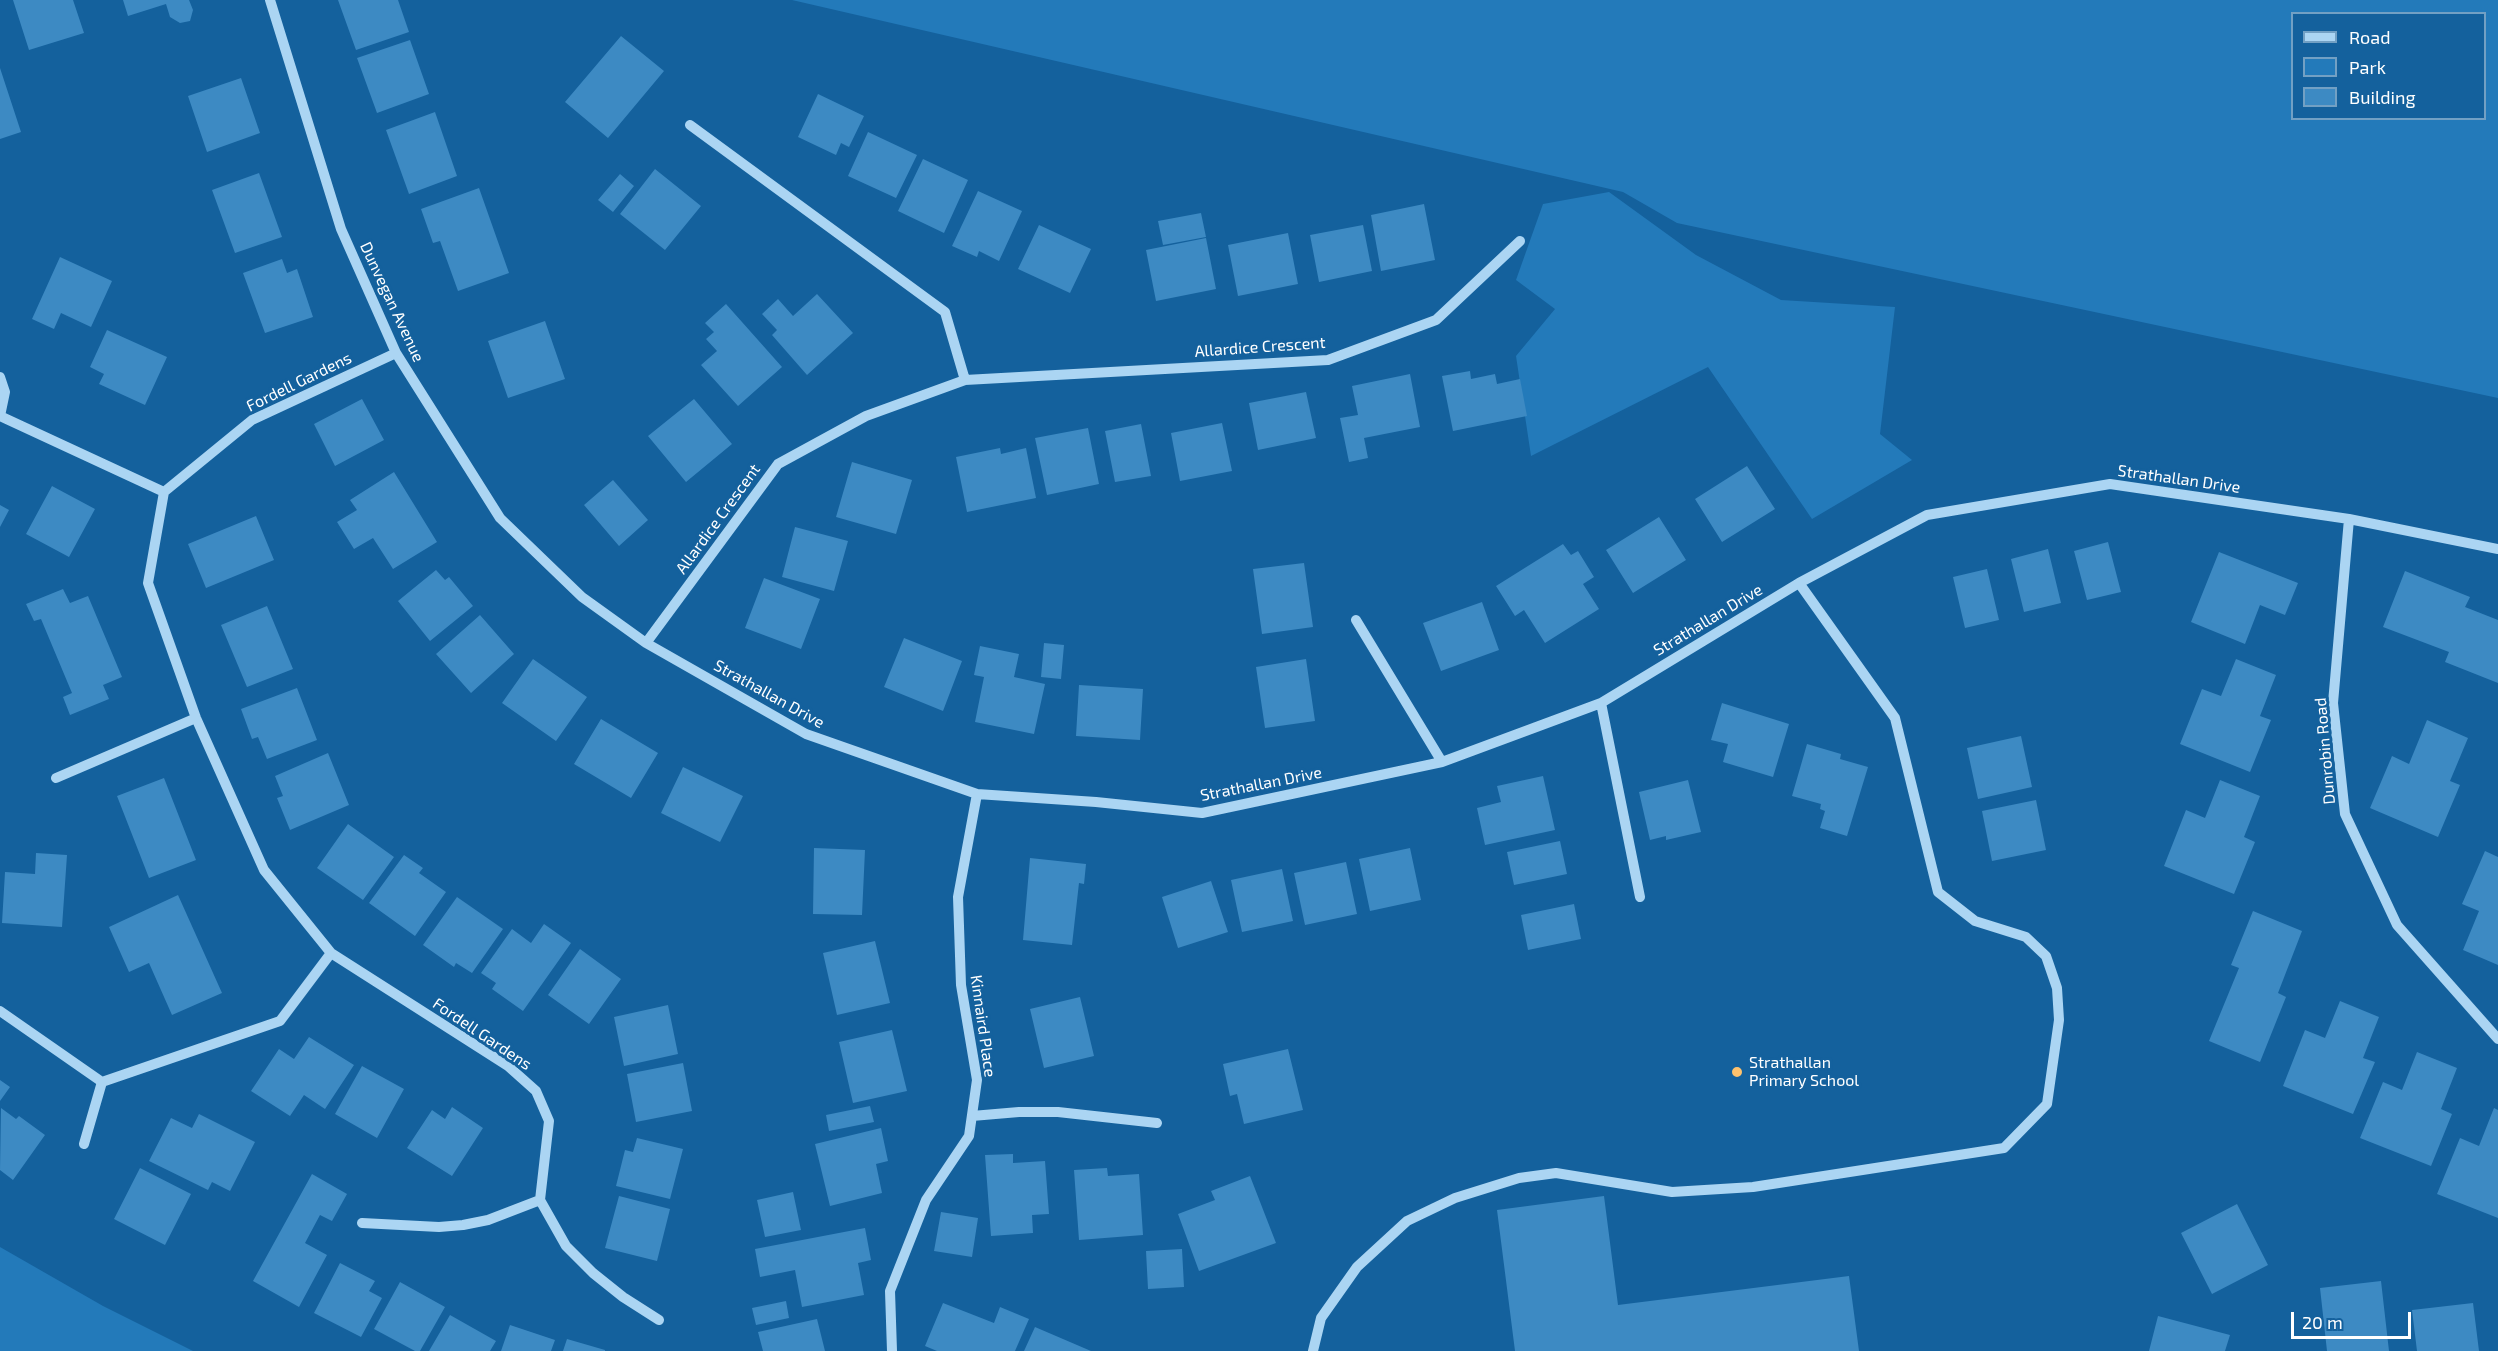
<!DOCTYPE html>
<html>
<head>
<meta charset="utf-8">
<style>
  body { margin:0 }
  #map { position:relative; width:2498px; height:1351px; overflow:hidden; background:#14619d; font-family:"Exo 2",sans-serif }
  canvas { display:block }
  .legend { position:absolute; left:2291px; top:12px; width:195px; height:108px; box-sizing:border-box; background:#14619d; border:2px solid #72a0c4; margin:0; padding:8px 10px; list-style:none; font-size:18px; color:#fff }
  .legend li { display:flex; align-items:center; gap:12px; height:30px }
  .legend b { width:30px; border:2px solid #72a0c4 }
  .scale { position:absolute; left:2291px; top:1312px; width:120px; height:27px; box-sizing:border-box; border:3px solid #fff; border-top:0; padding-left:8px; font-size:18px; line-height:21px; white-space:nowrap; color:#fff; -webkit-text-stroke:4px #14619d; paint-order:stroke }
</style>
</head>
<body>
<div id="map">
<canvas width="2498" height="1351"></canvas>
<ul class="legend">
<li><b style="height:8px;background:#abd5f3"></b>Road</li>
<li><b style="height:16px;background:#237aba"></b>Park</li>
<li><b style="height:16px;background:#3d8ac3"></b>Building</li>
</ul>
<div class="scale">20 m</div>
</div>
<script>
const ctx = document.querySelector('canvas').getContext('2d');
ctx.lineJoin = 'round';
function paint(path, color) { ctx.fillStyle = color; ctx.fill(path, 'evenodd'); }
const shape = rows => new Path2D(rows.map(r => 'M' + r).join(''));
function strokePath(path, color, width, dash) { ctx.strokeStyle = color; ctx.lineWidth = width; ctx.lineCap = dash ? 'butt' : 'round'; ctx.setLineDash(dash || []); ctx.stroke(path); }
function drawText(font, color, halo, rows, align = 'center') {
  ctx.font = font + ' "Exo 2",sans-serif'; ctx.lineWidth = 6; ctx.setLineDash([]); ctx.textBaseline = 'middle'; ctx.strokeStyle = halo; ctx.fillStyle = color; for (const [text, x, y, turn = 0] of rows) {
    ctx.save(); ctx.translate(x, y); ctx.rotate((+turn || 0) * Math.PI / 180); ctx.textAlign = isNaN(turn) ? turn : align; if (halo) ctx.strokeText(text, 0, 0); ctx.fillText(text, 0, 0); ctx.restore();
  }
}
const green = shape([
  [792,0,2498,0,2498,398,1677,223,1623,192],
  [2292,14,2484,14,2484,118,2292,118],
  [1609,192,1696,255,1781,300,1895,307,1880,434,1912,460,1812,519,1708,367,1531,456,1516,356,1555,309,1516,280,1543,204],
  [0,1247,103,1306,193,1351,0,1351]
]);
const building = shape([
  [13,0,73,0,84,33,29,50],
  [123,0,189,0,193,10,190,21,180,23,170,17,166,4,128,16],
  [338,0,398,0,409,32,356,50],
  [621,36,664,71,608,138,565,102],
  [410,40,429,94,377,113,357,58],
  [0,68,21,132,0,139],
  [241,78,260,133,207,152,188,96],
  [818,94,864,116,849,147,841,143,836,155,798,137],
  [435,112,457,176,409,194,386,130],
  [868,132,917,155,896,198,848,176],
  [923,159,968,180,944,233,898,211],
  [655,169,701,206,665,250,620,214],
  [259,173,282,237,235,253,212,190],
  [620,174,634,186,613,212,598,200],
  [479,188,509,273,458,291,440,241,433,243,421,209],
  [978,191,1022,211,999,261,979,251,977,257,952,246],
  [1424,204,1435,260,1381,271,1371,215],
  [1201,213,1206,237,1163,245,1158,221],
  [1039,225,1091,249,1070,293,1018,269],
  [1363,225,1372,271,1319,282,1310,235],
  [1288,233,1298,284,1238,296,1228,245],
  [1206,238,1216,289,1156,301,1146,250],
  [60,257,112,281,91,327,61,313,54,329,32,319],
  [282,259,287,273,297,269,313,317,265,333,243,273],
  [817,294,853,333,807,375,772,335,777,330,762,314,778,299,793,316],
  [726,304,782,367,738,406,701,365,717,351,706,339,714,332,705,323],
  [545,321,565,379,508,398,488,341],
  [107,330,167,357,145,405,99,384,104,374,90,367],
  [1470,371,1471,379,1495,374,1497,384,1520,379,1527,416,1453,431,1442,376],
  [1410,374,1420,427,1364,438,1368,458,1349,462,1340,418,1358,415,1352,386],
  [1306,392,1316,438,1258,450,1249,403],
  [362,399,384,440,335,466,314,424],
  [694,399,732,444,686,482,648,436],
  [1222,423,1232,471,1180,481,1171,433],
  [1141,424,1151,476,1115,482,1105,431],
  [1088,428,1099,484,1047,495,1035,438],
  [1000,448,1001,454,1026,448,1036,498,967,512,956,457],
  [852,462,912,480,896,534,836,517],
  [1747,466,1775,509,1722,542,1695,499],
  [394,472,437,542,393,569,373,538,354,549,337,522,357,510,350,500],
  [613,480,648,520,619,546,584,505],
  [52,486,95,509,69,557,26,534],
  [0,505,9,510,0,527],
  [256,516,274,560,206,588,188,544],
  [1659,517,1686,560,1633,593,1606,550],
  [795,527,848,541,834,591,782,577],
  [2108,542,2121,592,2087,600,2074,551],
  [1563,544,1571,555,1578,551,1594,577,1583,584,1599,609,1545,643,1524,610,1515,616,1496,586],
  [2048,549,2061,603,2024,612,2011,559],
  [2219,552,2298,583,2285,615,2260,605,2245,644,2191,622],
  [1304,563,1313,627,1262,634,1253,569],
  [1987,569,1999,620,1965,628,1953,577],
  [436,570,445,580,449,577,473,606,430,641,398,601],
  [2405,571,2470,597,2465,607,2498,620,2498,683,2445,662,2449,652,2383,627],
  [764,578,820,599,801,649,745,628],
  [63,589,70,603,88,596,122,677,103,685,109,699,70,715,63,697,72,693,41,619,34,621,26,604],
  [1482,602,1499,650,1441,671,1423,623],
  [267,606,293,669,247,687,221,625],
  [480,615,514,654,471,693,436,654],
  [904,638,962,661,943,711,884,687],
  [1044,643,1064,645,1061,679,1041,677],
  [980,646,1019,654,1014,677,1045,684,1034,734,975,722,984,677,974,675],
  [533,659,587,697,556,741,502,703],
  [1306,659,1315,721,1265,728,1256,667],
  [2236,659,2276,675,2260,716,2271,720,2250,772,2180,744,2202,689,2221,696],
  [1079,685,1143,689,1140,740,1076,736],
  [297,688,317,740,267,759,258,737,252,739,241,709],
  [1722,703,1789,724,1773,777,1723,762,1728,744,1711,740],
  [601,719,658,753,631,798,574,764],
  [2427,720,2468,738,2450,781,2460,785,2438,837,2370,808,2392,756,2409,764],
  [2021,736,2032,787,1978,799,1967,748],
  [1807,744,1841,754,1840,759,1868,767,1847,836,1820,828,1825,811,1820,809,1821,804,1792,796],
  [328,753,349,805,290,830,277,798,283,796,275,776],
  [683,767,743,796,720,842,661,813],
  [1543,776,1555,830,1485,845,1477,808,1501,802,1497,786],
  [164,778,196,860,149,878,117,796],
  [1688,780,1701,832,1666,840,1666,836,1650,840,1639,792],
  [2220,780,2260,796,2244,837,2255,842,2234,894,2164,866,2186,810,2205,818],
  [2036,800,2046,850,1992,861,1982,811],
  [348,824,394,857,363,900,317,868],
  [1560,841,1567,874,1514,885,1507,852],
  [814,848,865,850,862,915,813,914],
  [1410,848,1421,900,1370,911,1359,859],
  [2485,851,2498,857,2498,965,2463,950,2479,911,2462,904],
  [36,853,67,855,62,927,2,923,5,872,35,874],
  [404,855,423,868,419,873,446,892,415,936,369,903],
  [1030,858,1086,864,1084,884,1079,883,1072,945,1023,940],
  [1346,862,1357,914,1305,925,1294,873],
  [1282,869,1293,921,1242,932,1231,880],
  [1211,881,1228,932,1178,948,1162,897],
  [178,895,222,993,172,1015,149,963,129,972,109,927],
  [457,897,503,929,472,973,456,963,454,967,423,945],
  [1574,904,1581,939,1528,950,1521,915],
  [2253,911,2302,931,2278,993,2286,997,2260,1062,2209,1041,2239,968,2231,965],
  [544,924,571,943,523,1011,492,989,496,983,481,973,512,929,531,943],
  [875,941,890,1003,837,1015,823,953],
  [580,949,621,979,589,1024,548,995],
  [1080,997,1094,1056,1044,1068,1030,1009],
  [2340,1001,2379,1017,2363,1058,2375,1062,2353,1114,2283,1086,2305,1030,2325,1038],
  [668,1005,678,1054,624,1066,614,1017],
  [892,1030,907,1091,853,1103,839,1042],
  [309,1037,354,1065,325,1109,304,1095,290,1116,251,1091,279,1049,294,1059],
  [1288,1049,1303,1110,1244,1124,1237,1094,1230,1096,1223,1064],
  [2417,1052,2457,1068,2441,1109,2452,1114,2431,1166,2360,1138,2383,1082,2402,1090],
  [683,1063,692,1111,636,1122,627,1074],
  [362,1066,404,1089,377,1138,335,1114],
  [0,1080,10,1087,0,1101],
  [870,1106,874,1122,829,1131,826,1115],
  [452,1107,483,1128,452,1176,407,1148,432,1110,445,1119],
  [1,1108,16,1119,19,1116,45,1135,13,1180,0,1170],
  [2494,1108,2498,1110,2498,1218,2437,1194,2460,1138,2479,1146],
  [199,1114,255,1142,230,1191,212,1182,208,1190,149,1161,171,1118,192,1128],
  [881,1128,888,1161,876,1164,882,1193,830,1206,815,1144],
  [637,1138,683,1149,670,1199,616,1186,625,1150,633,1152],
  [1013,1154,1013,1163,1045,1161,1049,1214,1032,1215,1033,1233,991,1236,985,1155],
  [140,1168,191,1194,165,1245,114,1219],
  [1107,1168,1108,1176,1139,1174,1143,1235,1079,1240,1074,1170],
  [312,1174,347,1194,332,1221,320,1215,305,1243,327,1255,299,1307,253,1281],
  [1250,1176,1276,1243,1199,1271,1178,1214,1215,1200,1211,1191],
  [793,1192,801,1230,765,1237,757,1200],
  [619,1196,670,1209,657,1261,605,1248],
  [1604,1196,1618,1305,1849,1276,1859,1351,1515,1351,1497,1210],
  [2237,1204,2268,1265,2212,1294,2181,1233],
  [941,1212,978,1218,972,1257,934,1251],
  [865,1228,871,1260,858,1263,864,1295,802,1307,795,1270,760,1277,755,1249],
  [1182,1249,1184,1287,1148,1289,1146,1251],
  [340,1263,375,1281,369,1291,382,1298,361,1337,314,1313],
  [2381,1281,2389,1351,2327,1351,2320,1288],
  [400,1282,445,1307,420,1351,415,1351,374,1329],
  [786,1301,789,1318,756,1325,752,1308],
  [943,1303,994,1323,1000,1307,1029,1319,1015,1351,937,1351,925,1346],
  [2473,1303,2479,1351,2417,1351,2412,1310],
  [450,1315,496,1341,490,1351,429,1351],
  [2158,1316,2230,1335,2225,1351,2149,1351],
  [817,1319,825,1351,763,1351,758,1332],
  [510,1325,555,1340,551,1351,501,1351],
  [1035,1327,1091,1351,1024,1351],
  [567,1339,605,1350,605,1351,563,1351]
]);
const minor = shape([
  [270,0,341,229,396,353,500,518,582,597,646,643,806,734,977,794,1096,802,1202,813,1442,762,1601,703,1799,583,1927,515,2110,484,2349,519,2498,549],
  [690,125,945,312,965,380],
  [396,353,252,420,164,492,148,583,196,718,264,870,331,953,508,1066,536,1091,549,1121,540,1200,566,1246,593,1273,623,1297,659,1320],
  [0,377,5,392,0,416,164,492],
  [2349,519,2333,703,2345,814,2397,925,2498,1039],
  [1356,620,1442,762],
  [646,643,778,464,866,416,965,380,1328,360,1436,320,1520,241],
  [1601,703,1640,897],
  [56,778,196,718],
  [0,1011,102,1082],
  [972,1116,1019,1112,1058,1112,1157,1123],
  [84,1144,102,1082,280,1021,331,953],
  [362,1223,439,1227,463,1225,488,1220,540,1200],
  [892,1351,890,1291,926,1200,969,1136,977,1080,961,985,958,897,977,794],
  [1313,1351,1321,1318,1357,1267,1407,1221,1455,1198,1519,1178,1556,1173,1672,1192,1753,1187,2004,1148,2047,1104,2059,1020,2057,988,2046,956,2026,937,1975,921,1938,892,1895,718,1799,583]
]);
const markers = [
  [1737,1072,6,"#ffc26d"]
];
const streetNames = [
  ["Dunvegan Avenue",392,302,65],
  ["Allardice Crescent",1260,347,-4],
  ["Fordell Gardens",299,382,-26],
  ["Strathallan Drive",2179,479,8],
  ["Allardice Crescent",718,519,-54],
  ["Strathallan Drive",1708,620,-31],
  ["Strathallan Drive",769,694,29],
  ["Dunrobin Road",2325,751,-95],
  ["Strathallan Drive",1261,784,-11],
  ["Kinnaird Place",983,1026,82],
  ["Fordell Gardens",482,1034,34]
];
const poiNames = [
  ["Strathallan",1749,1063],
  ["Primary School",1749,1081]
];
paint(green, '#237aba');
paint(building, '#3d8ac3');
strokePath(minor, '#abd5f3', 10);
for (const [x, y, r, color] of markers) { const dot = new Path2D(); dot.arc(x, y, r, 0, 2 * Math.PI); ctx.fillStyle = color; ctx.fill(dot); strokePath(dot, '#14619d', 2); }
drawText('16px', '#fff', '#14619d', streetNames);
drawText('16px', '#fff', '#14619d', poiNames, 'left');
</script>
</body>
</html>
